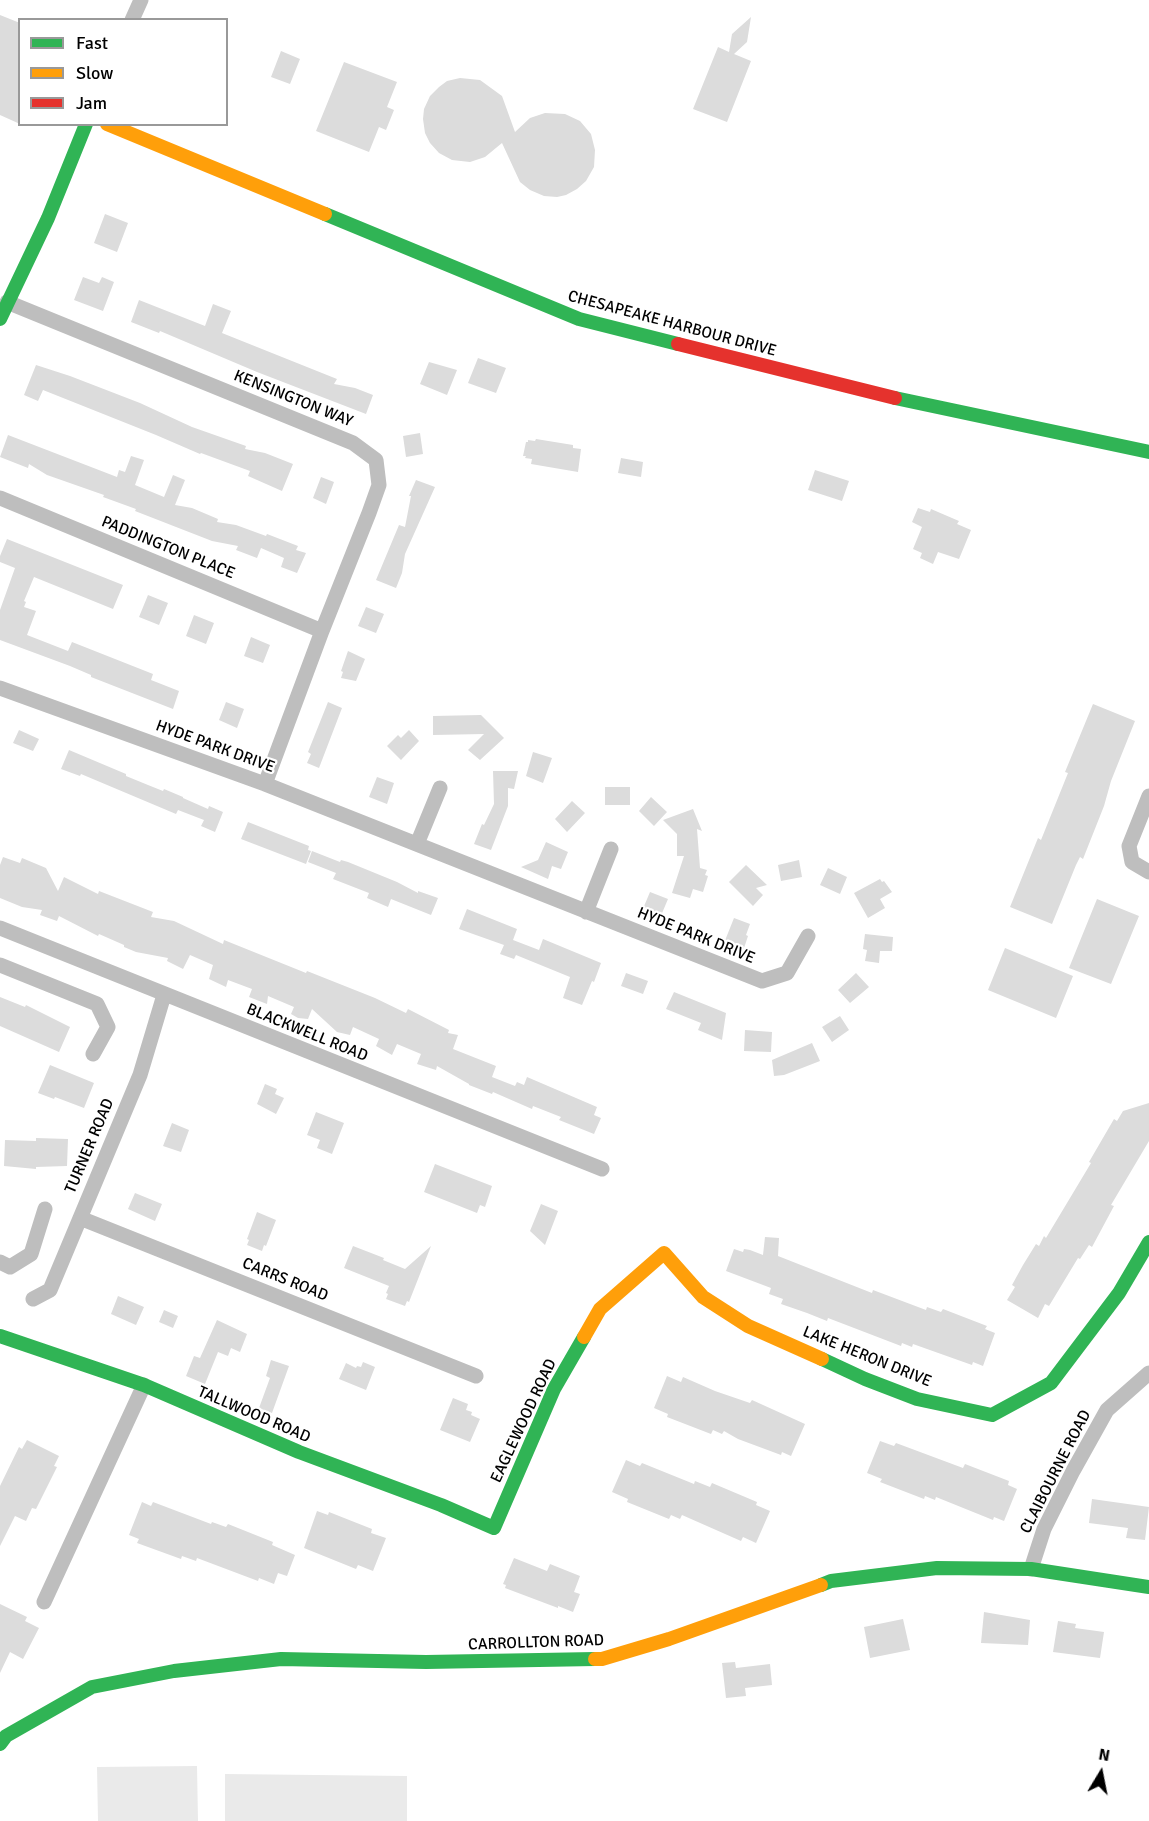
<!DOCTYPE html>
<html>
<head>
<meta charset="utf-8">
<style>
  body { margin:0 }
  #map { position:relative; width:1149px; height:1821px; overflow:hidden; background:#fff; font-family:Signika,sans-serif }
  canvas { display:block }
  .legend { position:absolute; left:18px; top:18px; width:210px; height:108px; box-sizing:border-box; background:#fff; border:2px solid #999; margin:0; padding:8px 10px; list-style:none; font-size:18px; color:#000 }
  .legend li { display:flex; align-items:center; gap:12px; height:30px }
  .legend b { width:30px; border:2px solid #999 }
  .north { position:absolute; left:1071px; top:1743px; width:60px; height:60px; -webkit-text-stroke:4px #fff; paint-order:stroke; rotate:10deg; font-size:16px; font-weight:700; line-height:24px; text-align:center; color:#000 }
  .north::after { content:''; display:block; margin:auto; width:21px; height:27px; background:#000; clip-path:polygon(50% 0,100% 100%,50% 72%,0 100%) }
</style>
</head>
<body>
<div id="map">
<canvas width="1149" height="1821"></canvas>
<ul class="legend">
<li><b style="height:8px;background:#30b455"></b>Fast</li>
<li><b style="height:8px;background:#ff9f0a"></b>Slow</li>
<li><b style="height:8px;background:#e5322d"></b>Jam</li>
</ul>
<div class="north">N</div>
</div>
<script>
const ctx = document.querySelector('canvas').getContext('2d');
ctx.lineJoin = 'round';
function paint(path, color) { ctx.fillStyle = color; ctx.fill(path, 'evenodd'); }
const shape = rows => new Path2D(rows.map(r => 'M' + r).join(''));
function strokePath(path, color, width, dash) { ctx.strokeStyle = color; ctx.lineWidth = width; ctx.lineCap = dash ? 'butt' : 'round'; ctx.setLineDash(dash || []); ctx.stroke(path); }
function drawText(font, color, halo, rows, align = 'center') {
  ctx.font = font + ' Signika,sans-serif'; ctx.lineWidth = 4.5; ctx.setLineDash([]); ctx.textBaseline = 'middle'; ctx.strokeStyle = halo; ctx.fillStyle = color; for (const [text, x, y, turn = 0] of rows) {
    ctx.save(); ctx.translate(x, y); ctx.rotate((+turn || 0) * Math.PI / 180); ctx.textAlign = isNaN(turn) ? turn : align; if (halo) ctx.strokeText(text, 0, 0); ctx.fillText(text, 0, 0); ctx.restore();
  }
}
const green = shape([
  [197,1766,198,1821,98,1821,97,1767],
  [225,1774,407,1776,407,1821,225,1821]
]);
const building = shape([
  [0,15,20,23,20,124,0,115],
  [751,17,747,42,734,54,751,61,727,122,693,109,718,47,729,52,732,34],
  [281,51,300,59,290,84,271,77],
  [344,62,397,82,387,107,394,110,386,130,379,127,369,152,316,131],
  [460,78,480,80,502,96,515,132,530,118,545,113,565,114,580,121,591,134,595,150,594,167,586,181,577,189,566,195,557,197,544,196,530,190,520,182,502,143,485,157,470,162,452,160,439,153,430,143,425,133,423,119,424,109,430,96,439,87,447,81],
  [105,214,128,223,117,252,94,243],
  [83,277,99,283,102,277,114,282,103,311,74,300],
  [139,300,205,326,213,304,231,311,222,333,337,379,334,384,355,388,373,395,366,414,257,372,160,331,159,333,131,322],
  [478,358,506,368,496,393,468,383],
  [429,362,457,370,447,395,420,384],
  [36,365,70,376,140,403,192,427,246,446,245,449,265,453,293,464,282,491,248,476,250,471,201,453,200,454,156,435,43,390,38,401,24,395],
  [420,433,423,454,406,457,403,436],
  [8,435,117,477,119,470,125,472,131,456,144,460,135,485,164,497,173,475,185,480,175,505,192,508,218,519,217,522,236,525,266,536,267,534,298,546,296,550,306,553,297,573,281,567,284,558,261,548,257,558,236,550,238,546,212,541,135,511,136,509,103,497,104,495,47,475,29,464,28,468,0,457],
  [536,439,573,445,573,448,581,449,578,472,531,464,532,459,525,458,526,456,523,456,526,442,528,442,528,440,535,441],
  [621,458,643,462,641,477,618,473],
  [815,470,849,481,842,501,808,490],
  [321,477,334,482,326,504,313,498],
  [416,480,435,487,405,554,402,573,396,588,376,580,399,525,405,527,411,496,409,496],
  [918,508,930,512,931,509,959,521,957,524,971,530,959,559,938,552,933,564,920,558,922,553,913,549,922,527,912,522],
  [7,539,123,585,113,609,34,577,24,601,26,602,24,607,36,611,27,635,68,651,72,642,153,674,151,680,179,691,173,709,91,677,91,675,70,666,0,640,0,610,15,568,0,562,0,556],
  [148,595,168,603,159,625,139,617],
  [366,607,384,614,376,633,358,626],
  [194,615,214,623,206,644,186,636],
  [251,637,270,645,263,663,244,656],
  [348,651,365,659,356,681,341,678,343,672,341,671],
  [226,702,244,709,237,728,219,720],
  [328,702,342,708,319,768,307,763,311,754,308,752],
  [1093,704,1135,721,1111,781,1104,806,1083,859,1080,857,1076,865,1052,924,1010,907,1038,838,1041,840,1068,773,1065,772],
  [481,715,504,738,480,760,468,750,484,734,433,735,433,716],
  [19,730,39,739,33,751,13,743],
  [409,730,419,741,401,760,387,746,398,735,401,738],
  [69,750,126,774,126,776,148,785,163,791,164,789,183,797,183,798,208,809,209,806,223,812,215,832,201,826,204,820,178,810,176,814,81,774,80,776,61,769],
  [533,752,552,758,543,783,526,776],
  [493,771,518,771,514,789,508,788,508,806,491,850,474,844,482,824,484,825,494,804],
  [377,777,394,783,387,804,369,797],
  [605,787,630,787,630,805,605,805],
  [651,797,667,812,654,826,639,811],
  [572,801,585,813,567,832,555,819],
  [693,809,702,831,697,829,700,868,707,870,705,875,708,876,703,892,693,889,690,898,672,893,684,856,677,856,677,834,663,820],
  [248,822,309,846,308,850,311,851,306,864,241,839],
  [546,842,568,852,561,869,552,866,548,879,521,867,538,860],
  [312,851,340,862,341,860,348,862,397,882,418,893,418,891,438,898,431,915,391,899,388,907,367,898,369,893,333,879,336,873,308,862],
  [3,857,20,863,22,858,46,868,58,891,64,877,98,894,99,891,153,912,151,917,174,921,223,944,224,940,306,973,307,971,375,998,406,1013,408,1009,449,1030,448,1033,458,1035,453,1049,496,1066,492,1077,515,1086,517,1082,524,1085,527,1077,597,1107,594,1115,601,1118,594,1134,559,1120,561,1117,533,1106,532,1109,493,1092,492,1094,469,1085,469,1084,437,1066,436,1070,417,1064,421,1054,397,1044,392,1055,376,1046,379,1039,353,1027,350,1035,337,1032,312,1009,308,1019,298,1018,291,1014,294,1007,268,996,267,1004,249,997,252,989,228,980,226,987,209,979,213,965,190,955,183,969,167,961,168,958,136,952,124,947,124,945,99,934,98,936,59,916,57,921,40,915,42,910,22,907,0,898,0,865],
  [799,860,802,877,781,881,778,865],
  [746,865,767,885,756,888,763,895,753,906,729,882],
  [828,868,847,877,840,894,820,885],
  [880,879,882,882,884,881,892,892,880,899,885,908,868,918,854,893],
  [650,892,668,899,660,918,642,911],
  [1097,899,1139,916,1111,984,1069,968],
  [467,909,517,929,513,940,539,950,543,939,601,963,594,982,592,981,582,1005,563,998,570,977,516,955,514,959,500,954,504,945,459,929],
  [734,918,750,924,746,935,748,936,743,951,724,943],
  [865,934,893,937,892,951,880,951,879,963,865,961,867,950,863,949],
  [1005,948,1073,976,1056,1018,988,990],
  [626,973,648,981,643,994,621,986],
  [856,973,869,987,850,1003,838,990],
  [674,992,726,1013,722,1040,698,1030,701,1023,666,1009],
  [0,997,25,1007,26,1005,70,1027,59,1052,0,1026],
  [840,1016,849,1030,832,1042,822,1027],
  [745,1030,772,1032,771,1052,744,1051],
  [812,1043,820,1061,784,1075,774,1076,772,1060],
  [50,1065,94,1083,84,1108,55,1097,54,1099,38,1093],
  [265,1084,277,1089,275,1094,284,1098,276,1114,257,1104],
  [1149,1103,1149,1141,1111,1205,1114,1206,1092,1247,1089,1245,1080,1259,1078,1258,1049,1306,1045,1304,1038,1318,1007,1300,1015,1287,1012,1285,1023,1265,1036,1244,1039,1246,1044,1236,1046,1238,1091,1163,1089,1162,1114,1119,1117,1121,1123,1111],
  [316,1112,344,1123,332,1154,317,1148,320,1140,307,1135],
  [172,1123,189,1130,181,1152,163,1146],
  [36,1138,68,1139,67,1166,36,1167,36,1169,4,1166,5,1140,36,1141],
  [435,1164,492,1186,485,1207,480,1205,477,1213,424,1192],
  [135,1193,162,1204,155,1221,128,1209],
  [541,1204,558,1211,545,1245,530,1231],
  [257,1212,276,1220,266,1246,264,1245,262,1251,247,1245,249,1240,247,1239],
  [765,1237,779,1238,778,1256,872,1293,873,1290,926,1310,927,1307,941,1312,943,1309,987,1326,985,1329,995,1333,983,1366,973,1362,972,1365,913,1344,912,1347,902,1343,901,1346,828,1318,827,1321,807,1313,781,1304,783,1299,769,1294,771,1288,726,1271,734,1249,743,1252,744,1249,750,1250,763,1255],
  [353,1246,384,1258,383,1260,405,1269,431,1246,409,1302,407,1301,405,1306,386,1299,388,1294,386,1293,389,1286,344,1268],
  [118,1296,144,1307,136,1325,111,1314],
  [164,1310,178,1316,173,1328,159,1322],
  [217,1320,247,1334,240,1352,231,1348,228,1356,218,1352,205,1384,186,1376,194,1356,200,1358],
  [271,1360,289,1366,272,1413,259,1408,270,1378,266,1376],
  [363,1362,375,1367,366,1390,339,1379,346,1363,356,1368,357,1366,361,1367],
  [667,1376,681,1382,683,1377,715,1391,750,1403,752,1400,805,1424,791,1456,782,1452,781,1455,738,1439,724,1431,722,1434,713,1430,711,1434,667,1417,668,1414,654,1408],
  [453,1398,468,1404,466,1410,472,1412,471,1415,480,1419,470,1442,440,1430],
  [27,1440,59,1456,54,1466,57,1467,36,1509,32,1508,26,1521,15,1516,0,1546,0,1486,19,1447,22,1449],
  [880,1441,894,1446,896,1443,963,1468,965,1464,1009,1481,1008,1485,1017,1489,1004,1521,994,1517,993,1520,936,1497,935,1500,925,1496,924,1499,880,1482,882,1479,867,1473],
  [626,1460,640,1466,642,1463,694,1484,695,1481,710,1487,712,1483,757,1502,756,1505,770,1511,756,1543,743,1537,741,1541,682,1515,680,1519,671,1515,669,1519,627,1502,628,1499,612,1492],
  [1092,1499,1149,1507,1145,1540,1126,1538,1128,1528,1089,1523],
  [142,1502,151,1506,153,1502,211,1524,212,1522,226,1527,228,1524,273,1542,272,1545,295,1555,287,1576,278,1573,274,1584,259,1578,258,1581,197,1558,196,1561,182,1556,181,1559,137,1543,139,1539,129,1535],
  [317,1511,328,1515,329,1512,372,1529,371,1533,386,1538,373,1571,358,1565,356,1569,304,1548],
  [514,1558,547,1571,550,1564,580,1576,574,1592,580,1594,573,1612,558,1606,558,1608,505,1588,506,1585,503,1584],
  [0,1604,27,1617,25,1621,39,1628,23,1659,10,1652,0,1673],
  [984,1612,1030,1620,1028,1645,981,1643],
  [903,1619,910,1650,870,1658,864,1627],
  [1058,1621,1076,1624,1075,1628,1104,1632,1100,1658,1053,1652],
  [735,1662,736,1668,770,1664,772,1685,745,1688,746,1696,726,1698,722,1663]
]);
const street = shape([
  [132,20,141,0],
  [7,302,353,443,376,460,379,485,369,513,322,631,265,784],
  [0,498,322,631],
  [0,688,265,784,762,981,787,973,808,936],
  [1149,796,1129,846,1132,862,1149,872],
  [417,844,440,788],
  [586,912,611,849],
  [0,928,602,1169],
  [0,965,97,1004,108,1027,93,1054],
  [80,1218,476,1376],
  [0,1262,10,1267,31,1254,45,1209],
  [33,1299,50,1290,140,1075,164,995],
  [1031,1569,1044,1529,1073,1471,1107,1410,1149,1373],
  [44,1602,144,1385]
]);
const fast = shape([
  [325,214,579,319,678,344],
  [0,319,48,218,86,124],
  [895,398,1149,452],
  [0,1336,144,1385,299,1452,441,1505,494,1528,554,1389,584,1337],
  [822,1359,865,1379,917,1399,992,1415,1051,1383,1119,1293,1149,1242],
  [821,1585,831,1581,937,1568,1031,1569,1149,1587],
  [0,1744,6,1736,92,1687,174,1671,281,1659,426,1662,595,1659]
]);
const slow = shape([
  [107,124,325,214],
  [584,1337,600,1309,664,1253,703,1297,748,1326,822,1359],
  [595,1659,602,1659,669,1639,821,1585]
]);
const jam = shape([
  [678,344,895,398]
]);
const streetNames = [
  ["CHESAPEAKE HARBOUR DRIVE",672,324,15],
  ["KENSINGTON WAY",293,399,22],
  ["PADDINGTON PLACE",168,548,22],
  ["HYDE PARK DRIVE",215,747,20],
  ["HYDE PARK DRIVE",696,936,22],
  ["BLACKWELL ROAD",307,1033,22],
  ["TURNER ROAD",90,1146,-67],
  ["CARRS ROAD",285,1280,22],
  ["LAKE HERON DRIVE",867,1357,22],
  ["TALLWOOD ROAD",254,1415,23],
  ["EAGLEWOOD ROAD",524,1421,-65],
  ["CLAIBOURNE ROAD",1056,1472,-63],
  ["CARROLLTON ROAD",536,1643,-2]
];
paint(green, '#eaeaea');
paint(building, '#dcdcdc');
strokePath(street, '#bebebe', 15);
strokePath(fast, '#30b455', 14);
strokePath(slow, '#ff9f0a', 14);
strokePath(jam, '#e5322d', 14);
drawText('16px', '#000', '#fff', streetNames);
</script>
</body>
</html>
